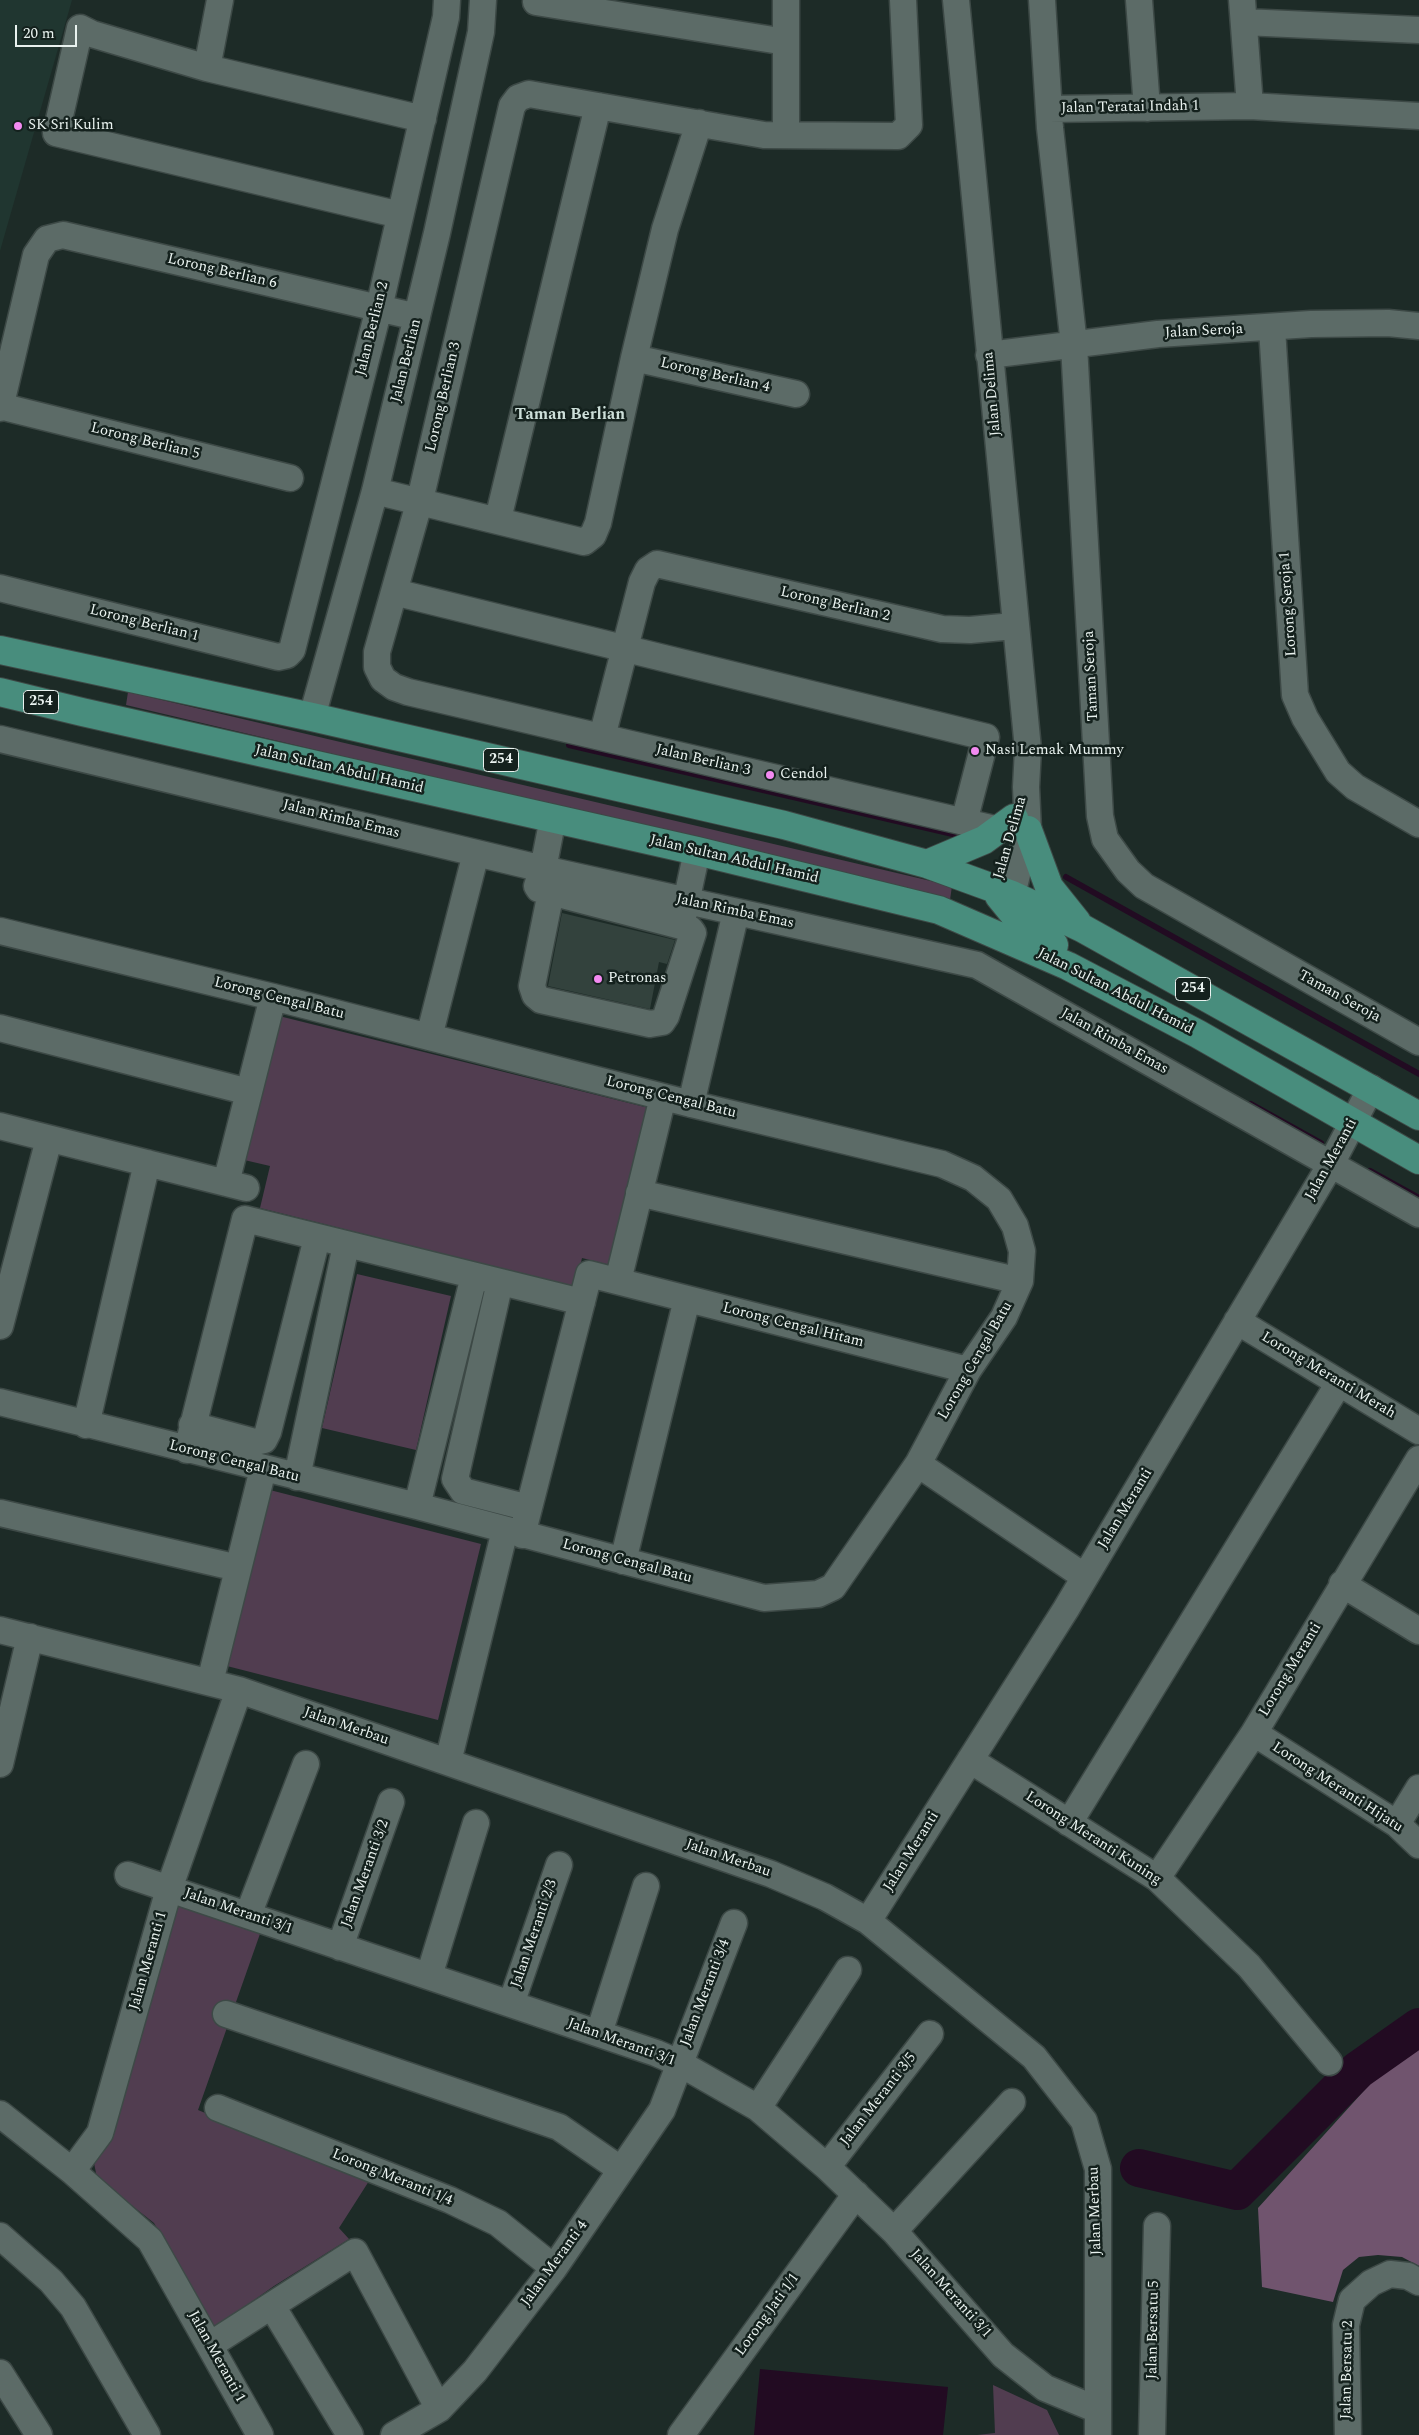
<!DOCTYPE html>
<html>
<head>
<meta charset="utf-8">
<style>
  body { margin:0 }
  #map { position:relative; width:1419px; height:2435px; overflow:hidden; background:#1d2b27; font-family:Spectral,serif }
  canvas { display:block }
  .scale { position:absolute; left:15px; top:25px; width:62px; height:22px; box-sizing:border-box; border:2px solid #e9f2ef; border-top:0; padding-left:6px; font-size:15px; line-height:18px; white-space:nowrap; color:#e9f2ef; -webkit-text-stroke:4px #14211d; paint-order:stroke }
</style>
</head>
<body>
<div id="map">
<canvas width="1419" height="2435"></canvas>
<div class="scale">20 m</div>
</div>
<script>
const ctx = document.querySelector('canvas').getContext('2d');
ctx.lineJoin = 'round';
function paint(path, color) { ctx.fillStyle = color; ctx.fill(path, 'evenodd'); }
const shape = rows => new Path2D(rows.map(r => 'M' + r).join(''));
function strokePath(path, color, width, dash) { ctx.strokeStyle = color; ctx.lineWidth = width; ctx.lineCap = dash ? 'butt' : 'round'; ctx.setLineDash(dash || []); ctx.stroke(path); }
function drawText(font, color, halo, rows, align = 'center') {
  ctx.font = font + ' Spectral,serif'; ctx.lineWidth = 5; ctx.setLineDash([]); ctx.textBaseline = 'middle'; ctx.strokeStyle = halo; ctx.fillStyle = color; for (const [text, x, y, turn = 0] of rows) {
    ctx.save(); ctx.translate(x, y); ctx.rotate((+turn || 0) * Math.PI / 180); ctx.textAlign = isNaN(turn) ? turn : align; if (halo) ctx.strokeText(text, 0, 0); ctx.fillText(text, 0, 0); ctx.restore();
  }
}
const built = shape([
  [0,0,72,0,0,251]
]);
const green = shape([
  [128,692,952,886,950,900,126,705],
  [275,1015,649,1108,610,1265,582,1258,575,1287,260,1208,270,1166,240,1159],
  [357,1274,451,1296,416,1450,322,1428],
  [266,1489,481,1544,438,1720,223,1665],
  [176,1901,261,1931,198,2110,369,2181,339,2228,349,2239,274,2286,213,2329,154,2223,97,2178,93,2158],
  [993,2385,1047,2410,1059,2435,977,2435,995,2433]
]);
const forest = shape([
  [1419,2045,1419,2266,1402,2257,1378,2255,1359,2257,1343,2270,1333,2302,1262,2287,1258,2208,1380,2073]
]);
const water = shape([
  [760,2369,948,2387,943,2435,754,2435]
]);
const stream = shape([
  [569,745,957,835],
  [1066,877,1419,1074],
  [1251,1104,1321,1143],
  [1370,1171,1419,1198]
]);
const river = shape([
  [1139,2168,1237,2191,1358,2070,1419,2027]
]);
const building = shape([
  [562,913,675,940,667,964,659,962,650,1009,548,986]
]);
const minor = shape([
  [786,0,786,135],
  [903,0,909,125,898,136,764,135,529,94,518,98,512,106,420,500,377,652,377,667,383,679,394,687,408,692,999,830],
  [956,0,1028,749,1026,787,1028,830,1012,895],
  [1042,0,1050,128,1074,345,1100,816,1105,839,1128,871,1144,886,1419,1042],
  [1139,0,1147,108],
  [1242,0,1250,106],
  [536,2,786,42],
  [1244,22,1419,30],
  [207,68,220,0],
  [1049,109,1250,106,1419,116],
  [400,215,56,133,80,28,92,34,207,68,423,119],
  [1272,328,1295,695,1305,718,1338,772,1355,787,1419,824],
  [989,355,1158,334,1311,324,1388,323,1419,326],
  [634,358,796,394],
  [0,406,290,478],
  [0,408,36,255,47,239,63,235,417,317],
  [375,491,584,542,593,535,598,523,634,358,665,229,699,123],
  [498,519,598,106],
  [0,588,278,657,287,655,292,650,379,308,446,17,447,0],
  [394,592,986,737,964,822],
  [312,717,375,491,437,233,481,32,483,0],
  [602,737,642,582,648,570,657,564,942,629,970,630,1014,626],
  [0,739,543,869,977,965,1419,1214],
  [553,818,543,869,537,886,539,889,681,926,697,851],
  [551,892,532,986,535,995,541,1000,650,1024,662,1022,666,1016,692,936,693,933,690,929,681,926],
  [0,931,273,997,691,1104,942,1164,973,1178,999,1199,1015,1226,1022,1251,1020,1281,1004,1317,968,1370,918,1464,833,1587,818,1594,764,1598,417,1506,0,1402],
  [0,1028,249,1092],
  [429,1037,476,853],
  [691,1104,736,912],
  [0,1126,246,1188],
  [226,1183,273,997],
  [639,1193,1020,1281],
  [618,1281,663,1097],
  [500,1282,455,1479,463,1491,529,1508],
  [1237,1321,1419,1431],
  [0,1326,49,1139],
  [86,1425,147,1163],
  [192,1425,255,1442,264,1440,268,1432,317,1238],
  [187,1450,245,1219,582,1302],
  [918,1464,1085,1577],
  [297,1477,346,1245],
  [417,1506,474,1276],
  [0,1513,238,1568],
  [522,1535,589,1274,968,1370],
  [623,1561,687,1299],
  [1342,1584,1419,1631],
  [0,1630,239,1690,771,1874,825,1897,868,1921,1034,2057,1084,2121,1098,2169,1098,2435],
  [210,1682,263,1469],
  [1254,1733,1397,1824,1419,1845],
  [970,1760,1157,1878,1249,1966,1329,2062],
  [448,1762,505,1530],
  [0,1764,30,1637],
  [1069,1823,1339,1383],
  [1397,1824,1419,1788],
  [128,1875,656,2053,679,2063,758,2108,827,2167,894,2231,1003,2355,1045,2388,1098,2410],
  [1157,1878,1254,1733,1419,1459],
  [248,1915,306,1764],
  [868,1921,1066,1609,1331,1164,1371,1088],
  [340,1947,391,1802],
  [429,1976,476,1823],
  [511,2004,559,1865],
  [226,2014,559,2127,620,2169],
  [599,2033,646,1886],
  [218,2108,450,2200,498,2223,554,2268],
  [758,2108,848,1970],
  [0,2114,72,2171,150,2240,260,2435],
  [827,2167,930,2034],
  [72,2171,100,2133,169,1889,239,1690],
  [894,2231,1012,2102],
  [0,2236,51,2281,73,2307,147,2435],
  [272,2306,350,2435],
  [210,2345,355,2252,439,2409],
  [0,2373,39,2435],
  [394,2435,439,2409,475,2371,554,2268,662,2110,734,1923],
  [681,2435,856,2194],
  [1152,2435,1157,2226],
  [1348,2435,1346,2325,1352,2300,1371,2283,1390,2274,1408,2276,1419,2282]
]);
const major = shape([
  [0,650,312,717,784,825,927,864,1012,895,1082,928,1419,1116],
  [0,692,82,712,697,851,939,910,1068,966,1198,1034,1419,1160],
  [1028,830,1049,887,1077,922],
  [927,864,984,840,1014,818],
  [997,889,999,896,1021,923,1054,945]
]);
const markers = [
  [18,126,5,"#f38af1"],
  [975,751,5,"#f38af1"],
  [770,775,5,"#f38af1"],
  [598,979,5,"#f38af1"]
];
const shields = [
  [41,702,35],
  [501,760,35],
  [1193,989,35]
];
const shieldNames = [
  ["254",41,702],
  ["254",501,760],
  ["254",1193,989]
];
const streetNames = [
  ["Jalan Teratai Indah 1",1130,108,-1],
  ["Lorong Berlian 6",222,272,13],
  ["Jalan Berlian 2",373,329,-76],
  ["Jalan Seroja",1204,332,-3],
  ["Jalan Berlian",407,361,-76],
  ["Lorong Berlian 4",715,376,13],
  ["Jalan Delima",993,394,-95],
  ["Lorong Berlian 3",444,397,-77],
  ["Lorong Berlian 5",145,442,14],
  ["Lorong Seroja 1",1289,604,-94],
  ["Lorong Berlian 2",835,605,13],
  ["Lorong Berlian 1",144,624,14],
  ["Taman Seroja",1092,676,-93],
  ["Jalan Berlian 3",703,761,13],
  ["Jalan Sultan Abdul Hamid",339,770,13],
  ["Jalan Rimba Emas",341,820,14],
  ["Jalan Delima",1011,838,-74],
  ["Jalan Sultan Abdul Hamid",734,860,13],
  ["Jalan Rimba Emas",735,912,12],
  ["Jalan Sultan Abdul Hamid",1115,992,27],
  ["Taman Seroja",1339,997,29],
  ["Lorong Cengal Batu",279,999,14],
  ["Jalan Rimba Emas",1114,1042,29],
  ["Lorong Cengal Batu",671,1098,14],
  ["Jalan Meranti",1332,1160,-61],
  ["Lorong Cengal Hitam",793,1326,14],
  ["Lorong Cengal Batu",976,1361,-60],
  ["Lorong Meranti Merah",1328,1376,31],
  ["Lorong Cengal Batu",234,1462,14],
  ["Jalan Meranti",1126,1509,-59],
  ["Lorong Cengal Batu",627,1562,15],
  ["Lorong Meranti",1291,1670,-59],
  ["Jalan Merbau",346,1727,19],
  ["Lorong Meranti Hijatu",1337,1788,33],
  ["Lorong Meranti Kuning",1093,1839,33],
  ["Jalan Meranti",912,1852,-58],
  ["Jalan Merbau",728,1859,19],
  ["Jalan Meranti 3/2",366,1874,-70],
  ["Jalan Meranti 3/1",238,1912,19],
  ["Jalan Meranti 2/3",535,1934,-71],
  ["Jalan Meranti 1",149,1961,-74],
  ["Jalan Meranti 3/4",706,1993,-69],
  ["Jalan Meranti 3/1",621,2043,20],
  ["Jalan Meranti 3/5",879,2100,-52],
  ["Lorong Meranti 1/4",392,2178,22],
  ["Jalan Merbau",1096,2211,-92],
  ["Jalan Meranti 4",555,2264,-54],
  ["Jalan Meranti 3/1",950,2294,48],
  ["Lorong Jati 1/1",768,2315,-54],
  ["Jalan Bersatu 5",1154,2330,-89],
  ["Jalan Meranti 1",216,2357,61],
  ["Jalan Bersatu 2",1348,2370,-89]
];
const poiNames = [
  ["SK Sri Kulim",28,126],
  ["Nasi Lemak Mummy",985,751],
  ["Cendol",780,775],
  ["Petronas",608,979]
];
const neighbourhoodNames = [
  ["Taman Berlian",570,416]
];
paint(built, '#203630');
paint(green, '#513d50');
paint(forest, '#70546e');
paint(water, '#220b22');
strokePath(stream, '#220b22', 6);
strokePath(river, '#220b22', 38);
paint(building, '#33423d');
strokePath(minor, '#3d4946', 29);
strokePath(major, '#3d4946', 30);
strokePath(minor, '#5c6b67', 26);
strokePath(major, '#488d7d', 28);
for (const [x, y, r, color] of markers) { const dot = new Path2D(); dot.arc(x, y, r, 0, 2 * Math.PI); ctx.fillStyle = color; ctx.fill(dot); strokePath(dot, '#14211d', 2); }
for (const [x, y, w] of shields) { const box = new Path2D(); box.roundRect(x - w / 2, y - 11.5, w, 23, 4); ctx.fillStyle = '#14211d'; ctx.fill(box); strokePath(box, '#e9f2ef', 1); }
drawText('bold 14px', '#e9f2ef', null, shieldNames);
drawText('15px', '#e9f2ef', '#14211d', streetNames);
drawText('15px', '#e9f2ef', '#14211d', poiNames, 'left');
drawText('bold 16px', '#cddfd9', '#14211d', neighbourhoodNames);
</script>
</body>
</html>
